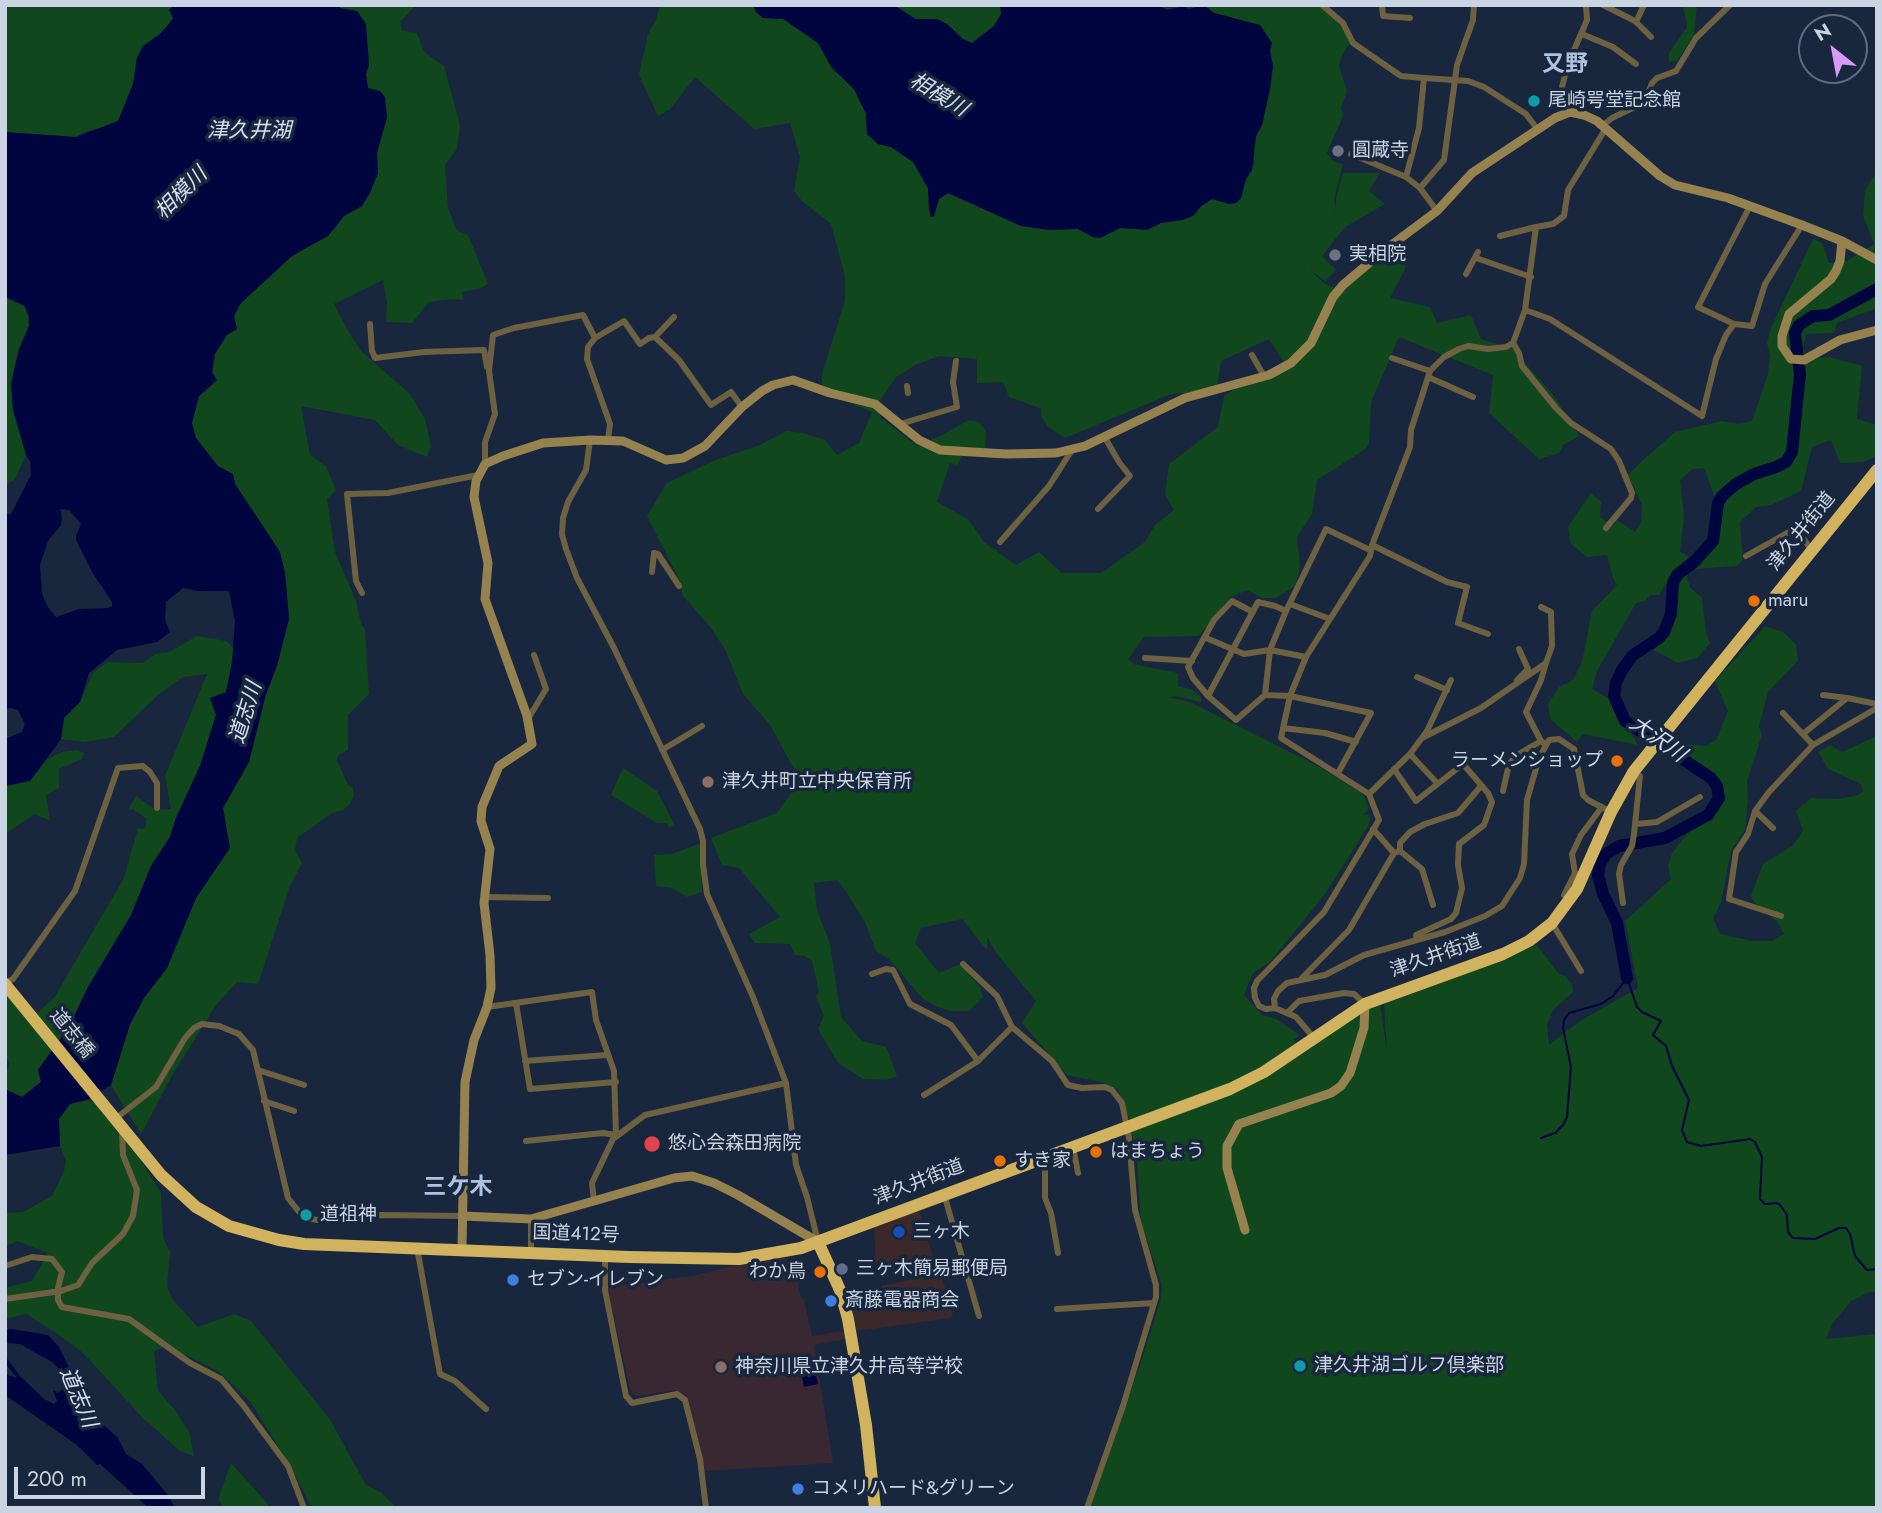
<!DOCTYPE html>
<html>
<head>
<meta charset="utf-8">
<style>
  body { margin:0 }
  #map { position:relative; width:1882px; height:1513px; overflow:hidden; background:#18273d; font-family:Jost,sans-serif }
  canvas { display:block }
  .frame { position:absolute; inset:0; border:7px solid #cad4e3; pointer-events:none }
  .north { position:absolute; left:1798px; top:14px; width:70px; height:70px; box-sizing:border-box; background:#18273d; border:2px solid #5f6c7f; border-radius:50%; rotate:329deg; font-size:19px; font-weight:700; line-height:28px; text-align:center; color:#cad4e3 }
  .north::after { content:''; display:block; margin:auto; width:24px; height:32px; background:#d99af7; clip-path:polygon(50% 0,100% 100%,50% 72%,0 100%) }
  .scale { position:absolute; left:14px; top:1467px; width:191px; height:32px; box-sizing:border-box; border:4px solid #cad4e3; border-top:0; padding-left:9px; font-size:21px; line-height:24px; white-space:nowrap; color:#cad4e3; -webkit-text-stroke:5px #18273d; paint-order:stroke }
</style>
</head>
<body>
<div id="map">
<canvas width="1882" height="1513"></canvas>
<div class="frame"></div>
<div class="north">N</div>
<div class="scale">200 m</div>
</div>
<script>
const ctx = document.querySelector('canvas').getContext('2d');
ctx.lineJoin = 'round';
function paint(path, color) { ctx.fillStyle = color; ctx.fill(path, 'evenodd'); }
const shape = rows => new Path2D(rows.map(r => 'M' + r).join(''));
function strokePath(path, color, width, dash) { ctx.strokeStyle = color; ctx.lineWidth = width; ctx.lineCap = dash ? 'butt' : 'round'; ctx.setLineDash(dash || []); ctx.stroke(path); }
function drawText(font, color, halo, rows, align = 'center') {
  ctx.font = font + ' Jost,"Noto Sans JP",sans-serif'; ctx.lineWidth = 7; ctx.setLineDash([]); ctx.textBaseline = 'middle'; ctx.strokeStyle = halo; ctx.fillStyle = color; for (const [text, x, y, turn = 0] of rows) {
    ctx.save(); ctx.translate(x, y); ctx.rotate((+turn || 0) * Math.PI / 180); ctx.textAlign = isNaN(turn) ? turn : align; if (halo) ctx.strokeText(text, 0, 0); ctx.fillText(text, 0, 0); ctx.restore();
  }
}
const industrial = shape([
  [919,1209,922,1221,930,1219,936,1233,926,1237,945,1287,953,1315,950,1318,857,1331,849,1300,882,1295,881,1286,917,1278,915,1266,876,1270,874,1226]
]);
const education = shape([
  [785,1258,797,1278,801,1299,804,1299,812,1336,843,1331,845,1339,814,1345,833,1463,705,1471,686,1395,676,1390,637,1396,631,1393,607,1287,693,1276,732,1266]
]);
const green = shape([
  [5,5,174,5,169,10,173,18,168,25,160,34,143,46,137,58,133,84,118,121,109,126,87,131,76,137,5,132],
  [340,5,416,5,400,22,402,31,417,33,424,52,444,66,460,125,457,149,445,165,448,208,457,231,468,235,488,284,478,289,462,292,464,300,452,299,429,302,412,323,386,322,387,303,383,280,334,304,351,336,362,352,410,394,425,419,431,446,427,457,398,445,375,420,301,406,310,455,326,466,336,490,327,499,335,552,356,601,361,624,365,629,369,694,348,715,348,750,338,755,337,760,348,785,353,788,354,795,350,804,343,810,332,813,297,838,295,850,302,863,290,886,258,984,237,982,216,1005,173,1074,141,1134,111,1085,130,1025,144,998,167,968,196,898,229,848,223,808,249,762,266,694,277,666,289,619,285,573,280,552,235,484,233,474,218,467,196,438,192,423,199,396,210,387,215,354,240,304,292,256,335,229,344,216,362,206,378,173,377,153,387,117,380,91,368,88,366,74,369,65,365,24,340,8],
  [660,5,754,5,763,18,783,19,806,33,818,43,832,68,854,89,866,114,867,134,878,144,891,147,913,162,928,188,929,209,931,217,934,215,939,199,948,193,1002,217,1049,230,1078,229,1093,237,1100,238,1120,228,1182,220,1196,213,1201,206,1212,199,1230,204,1241,198,1246,179,1255,163,1253,151,1256,136,1262,125,1273,66,1270,51,1234,18,1214,13,1204,5,1316,5,1328,12,1342,27,1350,43,1342,55,1339,66,1347,91,1341,108,1343,116,1327,153,1333,161,1343,164,1334,199,1336,211,1336,199,1343,173,1380,173,1369,191,1385,204,1345,227,1322,256,1336,270,1325,281,1313,272,1308,261,1313,273,1325,284,1342,291,1397,245,1406,267,1390,298,1430,307,1437,323,1471,315,1481,339,1513,349,1554,396,1579,436,1563,445,1559,453,1539,459,1489,413,1493,375,1399,337,1371,402,1369,443,1364,450,1317,480,1312,514,1297,537,1300,567,1295,586,1276,598,1262,598,1247,590,1229,598,1199,636,1144,637,1128,659,1133,664,1178,673,1178,686,1192,690,1201,697,1201,702,1177,696,1169,697,1192,703,1314,764,1363,794,1369,809,1362,816,1370,814,1369,825,1325,894,1270,962,1253,973,1244,995,1262,1015,1276,1019,1300,1035,1293,1040,1306,1051,1350,1020,1380,1003,1387,1053,1384,1003,1537,945,1558,973,1565,976,1572,984,1573,992,1554,1009,1547,1024,1549,1045,1580,1021,1638,988,1625,921,1671,879,1668,866,1672,853,1688,833,1716,810,1722,797,1720,779,1681,750,1684,744,1706,746,1716,740,1728,711,1715,681,1765,626,1783,632,1796,644,1798,661,1768,692,1759,726,1762,735,1747,781,1748,801,1745,829,1731,851,1721,902,1713,918,1720,934,1752,941,1772,941,1784,934,1778,923,1754,902,1751,896,1763,864,1792,846,1799,837,1803,830,1796,811,1811,798,1838,799,1858,795,1863,791,1861,784,1828,769,1818,752,1830,745,1842,752,1877,736,1877,1292,1870,1292,1851,1301,1832,1324,1826,1339,1877,1334,1877,1508,1090,1508,1140,1365,1160,1303,1162,1285,1141,1222,1136,1143,1128,1131,1133,1129,1118,1089,1101,1082,1067,1075,1022,1023,1036,1001,997,954,987,937,987,950,962,919,921,928,915,943,939,973,960,964,980,987,983,997,969,1011,951,1011,937,1007,923,999,890,960,876,951,865,922,845,890,837,880,814,883,817,910,830,944,841,1017,862,1041,886,1047,897,1076,886,1080,863,1079,838,1063,818,1029,824,1016,816,996,819,992,812,961,805,956,795,955,790,944,755,943,749,934,780,917,739,868,722,865,711,838,777,813,800,780,770,725,743,694,726,651,711,628,683,596,679,579,647,516,667,483,713,461,760,445,787,431,803,433,825,440,837,455,859,443,872,412,830,395,822,385,822,374,845,301,845,276,831,224,802,201,794,191,800,157,790,123,754,129,695,77,670,109,658,116,639,75,648,34,656,20],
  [1269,339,1285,364,1284,372,1235,389,1224,396,1218,427,1169,464,1165,494,1174,510,1155,525,1145,542,1101,573,1062,573,1039,552,1016,565,984,542,969,520,937,502,950,463,957,465,967,447,985,449,986,431,979,422,969,420,940,436,917,446,880,417,879,402,896,377,917,364,940,356,977,359,977,383,1003,382,1009,397,1042,409,1041,416,1048,427,1065,438,1171,394,1188,393,1217,386,1221,361],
  [894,5,1000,5,1002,7,1001,14,994,26,972,43,963,39,947,24,937,19,916,19],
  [1683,5,1697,5,1694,35,1677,61,1669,62,1669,53,1687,27],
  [1877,171,1877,308,1837,323,1834,333,1806,334,1803,348,1809,359,1829,357,1862,366,1857,419,1877,425,1877,456,1863,462,1840,463,1831,440,1812,447,1801,491,1771,505,1756,507,1740,522,1743,560,1737,566,1694,569,1695,554,1716,540,1721,514,1704,468,1693,469,1680,480,1684,516,1680,552,1688,556,1687,578,1690,587,1702,598,1706,633,1710,643,1697,658,1678,663,1654,650,1673,625,1677,596,1666,583,1659,595,1650,595,1645,601,1636,603,1597,671,1592,689,1613,701,1638,745,1583,734,1577,742,1550,719,1548,704,1559,687,1573,680,1582,662,1592,611,1617,585,1613,578,1607,555,1587,557,1571,544,1568,527,1591,493,1601,502,1600,517,1613,526,1617,520,1635,532,1641,522,1642,505,1628,475,1642,461,1675,432,1722,421,1738,424,1752,421,1768,374,1770,355,1767,343,1771,328,1813,239,1822,243,1829,263,1842,264,1874,244,1863,215,1865,190],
  [5,297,27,308,29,326,19,349,11,384,26,455,15,479,5,486],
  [197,636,226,641,234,649,226,693,210,699,216,715,200,766,176,818,170,837,151,866,131,915,88,987,70,1025,38,1070,41,1081,22,1097,5,1089,5,1078,10,1063,5,1055,5,986,34,1016,54,998,124,878,138,828,145,829,147,819,133,809,128,810,136,796,155,810,171,809,165,776,207,674,183,677,158,695,114,737,84,742,61,739,64,718,80,702,93,673,107,662,143,663,156,654,169,652],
  [77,750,84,753,82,759,59,769,59,788,46,795,50,821,35,814,5,834,5,786,30,781,46,760,62,752],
  [623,768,657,791,674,824,670,828,666,823,657,823,611,795],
  [701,843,702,892,687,897,672,888,656,886,654,855,672,854],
  [87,1100,100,1104,137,1154,161,1193,163,1238,170,1252,167,1286,172,1299,198,1327,234,1314,251,1321,329,1418,366,1485,382,1493,396,1508,312,1508,291,1467,250,1401,218,1371,167,1346,154,1351,158,1391,175,1410,189,1432,194,1456,180,1451,143,1418,83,1353,59,1335,26,1314,5,1319,5,1288,32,1281,48,1253,17,1241,5,1247,5,1213,23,1212,52,1196,64,1171,66,1161,60,1146,59,1119,70,1104],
  [231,1463,266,1502,270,1508,224,1508,218,1499]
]);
const water = shape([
  [174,5,340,5,340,8,357,11,366,24,369,65,366,74,368,88,380,91,385,97,387,117,377,153,378,173,370,193,362,206,344,216,328,236,292,256,240,304,234,316,237,329,227,335,215,354,212,372,217,380,199,396,192,423,196,438,218,466,233,474,235,484,280,552,285,573,289,619,277,666,266,694,249,762,223,808,230,848,196,898,167,968,144,998,130,1024,111,1085,87,1100,70,1104,59,1119,60,1146,5,1155,5,1089,22,1097,41,1082,38,1070,70,1025,88,987,131,915,151,866,170,837,176,818,200,766,216,715,210,698,226,692,232,663,235,621,229,591,198,591,183,588,166,602,165,620,170,632,157,642,117,650,89,673,80,702,64,718,61,739,33,777,30,781,5,786,5,739,22,732,25,724,18,710,11,708,5,709,5,514,11,514,31,475,30,461,26,455,13,410,11,384,19,349,29,326,29,317,24,305,5,297,5,132,76,137,118,121,133,84,137,58,143,46,160,34,168,25,173,18,169,10],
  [60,509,69,510,81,524,76,536,76,540,92,572,112,602,112,606,108,608,79,609,56,617,47,606,42,593,40,565,48,541,61,525,62,518],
  [753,5,894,5,915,19,937,19,947,24,963,39,972,43,994,26,1001,14,1000,5,1159,5,1167,10,1184,6,1189,9,1204,5,1214,13,1260,25,1272,43,1270,51,1273,66,1270,90,1262,125,1256,136,1252,170,1246,179,1241,198,1236,203,1230,204,1212,199,1201,206,1193,216,1182,220,1161,223,1147,230,1120,228,1100,238,1093,237,1078,229,1049,230,1021,226,948,193,939,199,934,216,931,217,929,209,928,188,913,162,891,147,878,144,867,134,866,114,854,89,832,68,818,43,783,19,763,18,756,12],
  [11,1329,48,1335,59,1347,92,1414,118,1438,126,1454,142,1464,168,1495,175,1508,149,1508,100,1464,97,1465,77,1445,5,1395,5,1374,17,1378,5,1363,5,1356,20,1376,44,1399,54,1404,57,1401,53,1390,58,1393,63,1389,58,1368,52,1362,20,1344,5,1343,5,1330],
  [813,1360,818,1384,804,1387,799,1362]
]);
const stream = shape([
  [1627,978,1637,1007,1642,1012,1661,1021,1653,1035,1666,1046,1672,1066,1689,1100,1682,1130,1687,1142,1701,1146,1750,1139,1755,1142,1762,1157,1760,1199,1765,1204,1778,1203,1783,1209,1787,1215,1788,1232,1793,1238,1815,1239,1839,1228,1846,1228,1850,1234,1855,1256,1867,1270,1877,1269],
  [1541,1138,1555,1133,1563,1125,1567,1117,1571,1067,1563,1028,1564,1020,1569,1013,1601,1004,1613,996,1627,978]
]);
const river = shape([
  [1627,978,1617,923,1603,894,1598,875,1600,864,1606,854,1619,846,1665,838,1708,815,1719,798,1717,786,1711,778,1625,721,1614,696,1616,683,1622,670,1633,655,1659,638,1664,632,1671,614,1673,583,1677,575,1695,561,1713,541,1718,503,1722,496,1736,484,1754,474,1776,467,1786,462,1792,452,1800,374,1795,333,1799,325,1813,316,1829,315,1877,289]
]);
const street = shape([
  [1322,5,1343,23,1353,43,1401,76,1424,78],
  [1382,5,1383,16,1410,18],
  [1603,5,1635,21,1651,37],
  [1636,22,1644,5],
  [1582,34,1613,47,1636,64],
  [1570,112,1562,87,1568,64,1587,20,1586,5],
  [1603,125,1612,118,1645,102,1652,83,1657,78,1676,71,1696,38,1730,5],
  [1351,154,1406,177,1420,188,1437,211],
  [1406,177,1419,128,1424,78,1468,81,1484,87,1526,114,1538,130],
  [1420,188,1444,160,1457,65,1473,20,1474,5],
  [1750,206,1698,307,1734,324,1752,326,1765,284,1802,225],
  [1500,236,1536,227],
  [1476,258,1531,277],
  [1466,274,1478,252],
  [1525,310,1550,319,1702,416,1716,359,1726,335,1734,324],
  [370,324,372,351,375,358,424,352,484,350,487,367],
  [655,337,674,317],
  [1513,343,1519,353,1522,366,1556,408,1571,423,1611,449,1619,461,1632,493,1631,498,1606,528],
  [1252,355,1264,376],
  [1392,358,1430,371],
  [1428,377,1473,397],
  [907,386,908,393],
  [900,424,957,407,953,382,956,361],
  [590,440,586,470,568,502,563,518,562,534,566,549,577,578,614,648,700,829,703,841,703,864,707,894,753,997,786,1083,796,1165,807,1197,818,1242],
  [608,440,610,424,587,359,588,347,595,338,624,321,640,344,649,338,655,337,679,360,711,405,731,392,742,407],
  [485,464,485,442,495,414,489,371,493,335,514,328,583,315,595,338],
  [1098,509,1130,476,1119,462,1104,436],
  [1000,542,1049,486,1072,450],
  [1372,545,1447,582,1467,587,1458,623,1488,634],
  [1746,556,1796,528,1812,551],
  [652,572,654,553,658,554,679,586],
  [362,593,356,581,347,494,388,493,478,475],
  [1290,604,1330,619],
  [1253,612,1232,601,1214,620,1188,667,1193,678,1208,696,1236,720,1265,695,1290,696,1371,713,1338,773],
  [1206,638,1244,654,1270,650,1306,657],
  [1145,658,1192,661],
  [1417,677,1447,690],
  [1517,680,1528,669,1519,649],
  [1265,695,1270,650,1286,611],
  [1823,695,1847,698],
  [1208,696,1258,602,1275,606,1286,611,1326,529,1370,550],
  [1783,713,1813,745],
  [528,719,546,689,534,655],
  [1283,728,1325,733,1356,742],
  [1803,734,1847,698,1877,704],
  [1422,738,1481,708,1546,663,1552,646,1551,612,1541,607],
  [1545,744,1541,741,1526,712,1541,680,1546,663],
  [662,750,702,726],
  [1410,754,1437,783],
  [1394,769,1416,801,1463,764,1488,793,1492,802,1484,825,1459,844,1458,865,1462,888,1456,913,1451,919,1416,935,1417,939],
  [1503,791,1509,764,1517,755,1541,741],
  [1369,794,1410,754,1427,731,1451,680],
  [1755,811,1773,828],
  [1636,824,1657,822,1700,797],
  [1373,829,1394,853,1400,851,1422,869,1433,905],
  [1400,851,1400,843,1410,832,1425,824,1458,813,1481,786],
  [1564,895,1575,873,1572,854,1581,835,1602,807],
  [484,897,548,898],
  [1623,903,1619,874,1621,865,1632,846,1634,834,1640,776,1634,771],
  [1781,916,1729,899,1736,852,1748,834,1755,811,1769,792,1813,745,1877,708],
  [1552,923,1581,971],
  [872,974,886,969,893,970,910,1004,951,1025,978,1061],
  [1302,978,1349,930,1394,853],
  [5,983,13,979,75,891,118,768,143,766,150,772,157,783,157,808],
  [516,1003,530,1089,616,1082],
  [487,1007,592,992,596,1020,614,1071,616,1135],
  [1275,1008,1274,999,1278,991,1287,983,1325,975,1364,955,1445,932,1485,916,1502,906,1520,878,1524,864,1527,800,1539,758,1549,740,1559,739,1574,749,1583,795,1588,800,1611,812],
  [1288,1012,1299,1001,1344,993,1354,994,1365,1004],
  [1012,1027,1052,1061,1068,1085,1082,1088,1105,1087,1112,1090,1122,1103,1129,1138,1135,1210,1156,1285,1156,1297,1123,1406,1087,1508],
  [1314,1038,1296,1017,1275,1008,1266,1009,1259,1006,1255,998,1254,988,1257,981,1324,912,1379,820,1369,794,1281,738,1290,696,1306,657,1370,556,1372,545,1410,447,1411,430,1430,371,1444,357,1459,349,1468,346,1488,349,1506,347,1513,343,1525,310,1536,227,1553,224,1564,216,1568,190,1606,128],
  [525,1061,607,1055],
  [258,1070,304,1085],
  [924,1095,978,1061,1012,1027,997,996,963,964],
  [264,1101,294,1111],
  [115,1119,156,1087,185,1038,194,1028,202,1024,219,1026,239,1034,253,1050,288,1198,304,1218,318,1220,381,1215,463,1216],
  [526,1141,603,1133,616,1135],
  [1073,1147,1078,1173],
  [1045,1158,1045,1198,1051,1213,1058,1253],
  [944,1194,979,1316],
  [594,1201,592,1183,613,1139,645,1115,786,1083],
  [531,1219,531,1252],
  [417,1248,440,1374,455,1381,486,1409],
  [605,1255,605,1290,626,1396,632,1403,677,1394,685,1400,700,1459,706,1508],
  [5,1266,32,1257,52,1259,62,1272,58,1288,58,1300,62,1307,129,1319,190,1363,221,1379,243,1405,288,1466,304,1508],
  [61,1291,78,1285,92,1263,123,1234,133,1216,137,1190,123,1155,122,1130],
  [5,1299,54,1292],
  [1057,1309,1154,1303]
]);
const secondary = shape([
  [1842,241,1840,261,1836,271,1831,279,1789,314,1782,336,1782,346,1791,359,1804,360,1840,340,1877,330],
  [463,1216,531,1219,674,1178,692,1176,714,1183,738,1195,818,1242],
  [1245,1230,1227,1168,1227,1146,1239,1124,1331,1093,1341,1086,1350,1073,1364,1028,1365,1004],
  [462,1249,465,1082,474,1040,487,1007,491,988,490,955,484,903,490,849,481,821,482,807,499,766,532,744,527,716,485,599,488,563,474,497,476,481,485,464,503,456,543,443,590,440,623,441,666,460,683,458,705,446,742,407,762,391,773,385,793,380,830,393,875,404,919,440,940,450,1006,454,1056,453,1085,446,1185,398,1269,375,1291,363,1311,343,1333,297,1343,285,1382,252,1437,211,1472,173,1555,118,1570,112,1584,115,1597,121,1660,176,1675,185,1728,198,1802,225,1842,241,1877,260]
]);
const highway = shape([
  [5,984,161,1175,196,1207,229,1226,279,1240,304,1244,629,1257,739,1259,801,1248,1230,1089,1264,1072,1365,1004,1503,954,1529,941,1552,923,1577,889,1611,812,1634,771,1877,470],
  [818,1242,840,1290,848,1319,866,1425,875,1508]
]);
const streetBridge = shape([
  [54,1292,61,1291]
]);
const markers = [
  [1534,101,7,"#0f9aa8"],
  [1338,151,7,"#6b7280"],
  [1335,255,7,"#6b7280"],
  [1754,601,7,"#e8710a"],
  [1617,761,7,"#e8710a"],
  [708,782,7,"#8d6e63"],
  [652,1144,9,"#e0444e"],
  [1096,1152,7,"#e8710a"],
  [1000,1161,7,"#e8710a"],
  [306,1215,7,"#0f9aa8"],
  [899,1232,7,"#1a4fb4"],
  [842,1269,7,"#5c6f8a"],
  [820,1272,7,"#e8710a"],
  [513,1280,7,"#3f7fe0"],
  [831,1301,7,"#3f7fe0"],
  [1300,1366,7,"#0f9aa8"],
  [721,1367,7,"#8d6e63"],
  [798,1489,7,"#3f7fe0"]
];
const poiNames = [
  ["尾崎咢堂記念館",1548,101],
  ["圓蔵寺",1352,151],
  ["実相院",1349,255],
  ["maru",1768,601],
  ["ラーメンショップ",1603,761,"right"],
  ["津久井町立中央保育所",722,782],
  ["悠心会森田病院",668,1144],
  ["はまちょう",1110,1152],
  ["すき家",1014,1161],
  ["道祖神",320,1215],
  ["三ヶ木",913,1232],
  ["三ヶ木簡易郵便局",856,1269],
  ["わか鳥",806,1272,"right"],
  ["セブン-イレブン",527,1280],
  ["斎藤電器商会",845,1301],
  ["津久井湖ゴルフ倶楽部",1314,1366],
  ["神奈川県立津久井高等学校",735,1367],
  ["コメリハード&グリーン",812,1489]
];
const streetNames = [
  ["津久井街道",1802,532,-51],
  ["津久井街道",1436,957,-19],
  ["道志橋",71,1034,51],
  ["津久井街道",919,1183,-21],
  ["国道412号",576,1235,2]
];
const waterNames = [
  ["相模川",938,96,31],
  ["津久井湖",249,132],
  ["相模川",182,194,-45],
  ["道志川",247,713,-73],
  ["大沢川",1657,740,35],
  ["道志川",77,1398,67]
];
const quarterNames = [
  ["又野",1565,65],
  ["三ケ木",458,1188]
];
paint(industrial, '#3b282b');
paint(education, '#392832');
paint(green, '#11471d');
paint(water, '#00053f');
strokePath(stream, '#00053f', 2);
strokePath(river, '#00053f', 12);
strokePath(street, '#6d6142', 6);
strokePath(secondary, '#95824f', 9);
strokePath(highway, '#d0b25f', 12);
strokePath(streetBridge, '#6d6142', 6);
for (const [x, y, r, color] of markers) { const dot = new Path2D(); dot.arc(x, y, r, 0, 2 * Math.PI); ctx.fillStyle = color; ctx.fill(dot); strokePath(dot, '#18273d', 2.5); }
drawText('19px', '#cad4e3', '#18273d', poiNames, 'left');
drawText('19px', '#cad4e3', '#18273d', streetNames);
drawText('italic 21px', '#d6e0f2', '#18273d', waterNames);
drawText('bold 23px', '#afc3e0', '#18273d', quarterNames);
</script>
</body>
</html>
